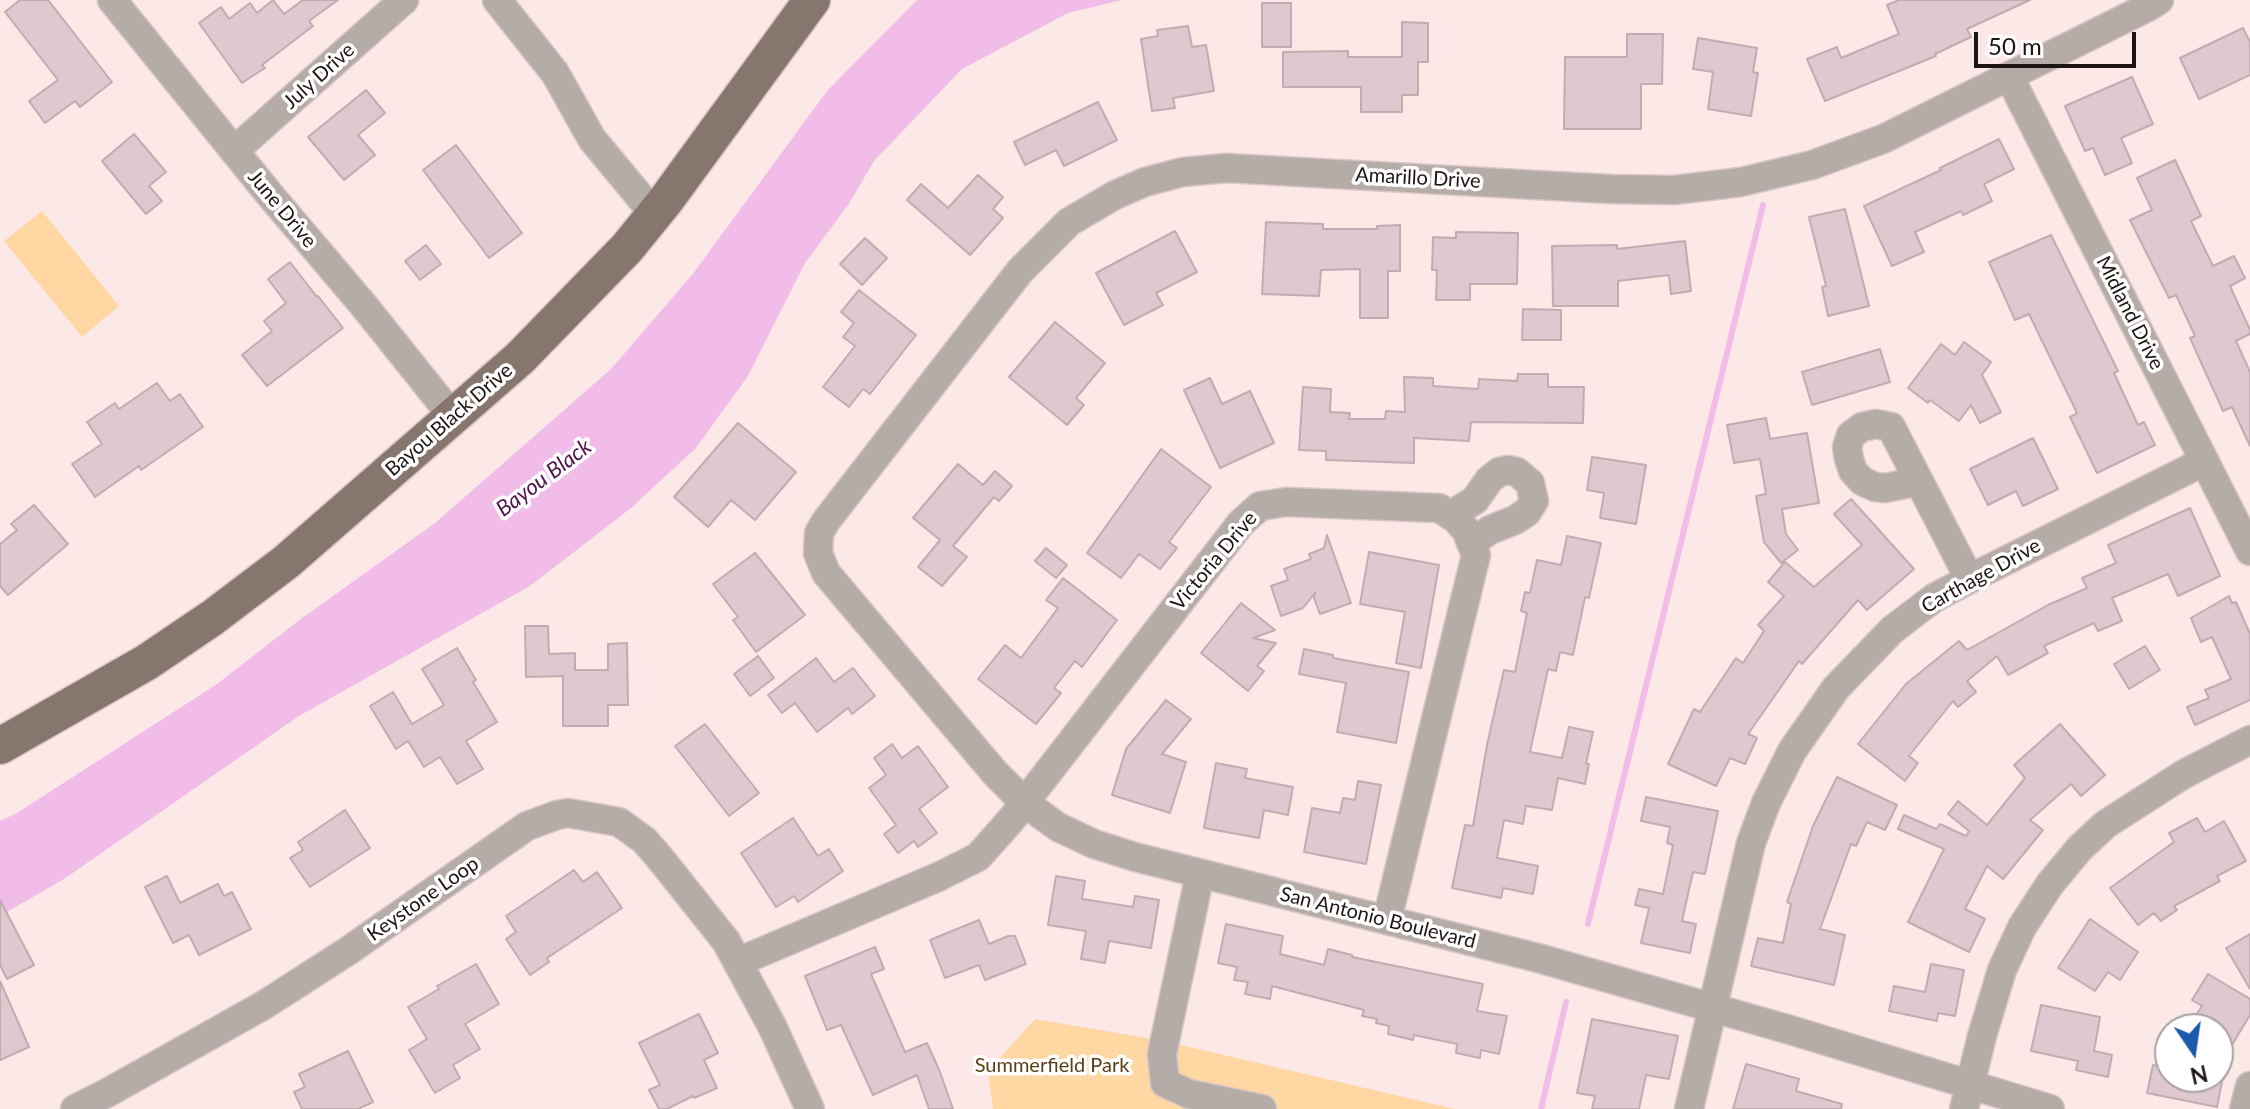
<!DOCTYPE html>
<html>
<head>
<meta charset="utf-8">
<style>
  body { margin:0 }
  #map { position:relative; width:2250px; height:1109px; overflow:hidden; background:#fce8e7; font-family:Lato,sans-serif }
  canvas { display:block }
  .north { position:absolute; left:2154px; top:1013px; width:80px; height:80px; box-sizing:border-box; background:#fff; border:2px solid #a5a1a1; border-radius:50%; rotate:167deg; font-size:22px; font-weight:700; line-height:32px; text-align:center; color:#1d1514 }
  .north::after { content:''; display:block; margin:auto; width:28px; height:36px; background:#1b59aa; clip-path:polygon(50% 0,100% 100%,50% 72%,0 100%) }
  .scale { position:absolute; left:1974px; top:32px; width:162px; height:36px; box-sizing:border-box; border:4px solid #1d1514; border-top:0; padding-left:10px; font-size:24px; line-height:28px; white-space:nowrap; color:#1d1514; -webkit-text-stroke:6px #fff; paint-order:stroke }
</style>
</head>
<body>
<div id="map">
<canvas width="2250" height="1109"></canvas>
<div class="north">N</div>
<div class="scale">50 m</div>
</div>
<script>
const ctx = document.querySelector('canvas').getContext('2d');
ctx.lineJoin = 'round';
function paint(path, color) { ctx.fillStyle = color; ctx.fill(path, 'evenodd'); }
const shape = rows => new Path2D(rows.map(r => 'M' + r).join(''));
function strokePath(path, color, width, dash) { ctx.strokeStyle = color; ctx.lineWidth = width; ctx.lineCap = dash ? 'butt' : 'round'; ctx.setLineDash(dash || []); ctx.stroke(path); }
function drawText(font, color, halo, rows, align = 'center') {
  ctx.font = font + ' Lato,sans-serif'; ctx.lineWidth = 7; ctx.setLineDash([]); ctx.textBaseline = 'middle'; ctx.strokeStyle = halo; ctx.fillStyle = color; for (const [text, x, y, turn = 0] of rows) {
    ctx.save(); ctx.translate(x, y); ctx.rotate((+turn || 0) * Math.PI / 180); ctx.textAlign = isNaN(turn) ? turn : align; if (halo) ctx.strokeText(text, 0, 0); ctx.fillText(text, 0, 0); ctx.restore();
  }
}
const green = shape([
  [42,211,119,306,82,337,4,241],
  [1035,1019,1164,1041,1455,1109,993,1109,988,1071]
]);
const water = shape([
  [917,0,1122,0,1068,13,962,69,874,161,848,205,805,263,748,376,696,448,631,508,530,586,299,716,64,879,0,916,0,821,17,813,217,684,298,621,435,523,611,369,692,275,827,91]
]);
const stream = shape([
  [1588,924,1763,205],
  [1541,1109,1566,1002]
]);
const building = shape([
  [20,0,48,0,112,82,80,107,75,101,45,123,29,101,58,80,5,12,20,0],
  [273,0,284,14,303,0,338,0,309,21,313,26,262,65,265,68,242,83,199,23,221,7,229,19,250,3,257,13,273,0],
  [1899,0,2030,0,1967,29,1971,37,1935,54,1936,56,1825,101,1807,59,1837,47,1841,58,1899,34,1887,5,1899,0],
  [1262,3,1291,3,1291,47,1262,47,1262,3],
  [1402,22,1428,23,1428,62,1418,62,1418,95,1402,95,1402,112,1361,112,1361,87,1283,87,1283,52,1348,51,1348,57,1402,57,1402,22],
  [1188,26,1192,47,1206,45,1214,91,1173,98,1175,108,1152,111,1141,39,1158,36,1157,30,1188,26],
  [2243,28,2250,42,2250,75,2199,99,2180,58,2243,28],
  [1627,34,1663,34,1662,84,1641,84,1641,129,1564,129,1565,57,1627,57,1627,34],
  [1698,38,1757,48,1753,72,1758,73,1751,116,1708,109,1713,72,1693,69,1698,38],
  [2132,77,2153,124,2121,138,2132,163,2105,175,2093,148,2085,151,2065,106,2132,77],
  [366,90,385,113,358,135,375,155,344,180,308,137,366,90],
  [1098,102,1117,140,1064,166,1056,150,1025,165,1014,142,1098,102],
  [134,134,166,172,149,186,162,201,146,214,102,161,134,134],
  [1999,139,2014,169,1984,184,1992,201,1963,215,1961,211,1915,232,1924,252,1892,266,1864,206,1941,170,1940,168,1999,139],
  [456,145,522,233,489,258,423,170,456,145],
  [2175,160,2201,216,2191,221,2213,266,2234,256,2245,278,2230,286,2250,330,2250,334,2236,341,2250,372,2250,446,2232,407,2223,411,2190,338,2195,336,2176,295,2169,298,2130,220,2152,210,2137,178,2175,160],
  [978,175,1003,197,993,209,1003,218,970,255,907,200,921,184,948,208,978,175],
  [1845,209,1869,306,1828,316,1822,287,1826,286,1809,217,1845,209],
  [1266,222,1323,224,1323,229,1377,229,1377,226,1400,225,1400,271,1388,271,1388,318,1360,318,1360,269,1321,270,1319,296,1262,294,1266,222],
  [1175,231,1197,272,1156,293,1163,305,1124,325,1096,273,1175,231],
  [1456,232,1518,233,1517,284,1470,284,1470,300,1436,300,1437,270,1432,270,1433,237,1456,238,1456,232],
  [2051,235,2118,371,2114,373,2138,425,2144,422,2155,445,2097,473,2070,417,2077,413,2029,314,2015,320,1989,262,2051,235],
  [865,238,887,258,862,285,840,264,865,238],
  [1685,241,1691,291,1671,294,1669,275,1618,281,1618,306,1553,306,1552,246,1617,245,1617,249,1685,241],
  [426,245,441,264,420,280,405,261,426,245],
  [290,262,317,297,318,296,343,328,267,386,242,355,272,331,264,321,286,303,268,279,290,262],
  [859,290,916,335,870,394,863,389,849,407,823,387,855,346,843,337,854,323,841,312,859,290],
  [1523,309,1561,310,1561,340,1522,340,1523,309],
  [1055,322,1105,363,1076,398,1084,405,1067,425,1009,377,1055,322],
  [1964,342,1991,362,1982,375,2001,412,1980,423,1971,405,1959,421,1930,400,1928,403,1908,388,1941,344,1955,355,1964,342],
  [1880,349,1890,382,1812,405,1802,372,1880,349],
  [1518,374,1548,374,1548,387,1584,387,1583,423,1471,422,1469,441,1414,438,1414,463,1326,460,1326,451,1299,450,1303,387,1331,389,1330,412,1350,413,1349,419,1385,419,1386,411,1405,412,1404,377,1433,378,1433,386,1478,389,1479,379,1517,381,1518,374],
  [1210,378,1222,404,1250,391,1274,443,1220,468,1184,390,1210,378],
  [157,383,170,401,180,394,203,427,141,470,139,466,95,497,72,464,102,444,87,422,115,403,119,409,157,383],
  [1766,418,1770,439,1807,433,1819,503,1782,509,1786,534,1798,550,1781,563,1764,542,1756,496,1766,494,1760,459,1734,463,1727,425,1766,418],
  [738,423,796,472,755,520,731,500,708,527,674,497,738,423],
  [2033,438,2058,489,2023,506,2016,491,1988,505,1970,469,2033,438],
  [1161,449,1211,487,1169,542,1177,548,1160,569,1139,554,1121,578,1087,553,1161,449],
  [1592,457,1646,465,1636,524,1600,518,1604,493,1587,490,1592,457],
  [958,464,983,485,995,471,1012,486,999,501,994,497,953,546,967,557,942,586,918,567,940,540,913,518,958,464],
  [1851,499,1914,569,1867,610,1858,600,1802,664,1799,661,1748,734,1757,738,1745,764,1730,758,1716,786,1668,764,1694,709,1700,712,1736,658,1743,663,1764,631,1758,625,1784,596,1768,582,1785,562,1814,587,1862,545,1834,514,1851,499],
  [34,505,68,544,8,595,0,586,0,544,17,530,11,524,34,505],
  [2190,508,2220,576,2178,596,2168,574,2112,598,2122,621,2098,631,2094,623,2044,646,2048,653,2008,675,1997,656,1967,681,1976,692,1958,707,1953,701,1909,756,1918,763,1905,781,1858,744,1906,684,1959,641,1967,650,2048,605,2087,588,2082,578,2116,563,2108,545,2190,508],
  [1327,535,1351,603,1320,614,1314,598,1315,593,1303,608,1281,616,1271,586,1288,580,1284,569,1311,559,1309,554,1324,548,1327,535],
  [1567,536,1601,543,1589,598,1585,597,1573,655,1560,652,1556,671,1548,669,1530,752,1562,758,1569,727,1593,732,1586,764,1589,764,1585,784,1558,778,1552,810,1526,806,1523,824,1504,820,1497,858,1538,866,1533,894,1503,888,1501,898,1452,888,1465,825,1473,826,1487,745,1504,670,1515,672,1527,613,1521,611,1525,592,1530,593,1537,560,1561,565,1567,536],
  [1046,548,1067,565,1056,578,1035,561,1046,548],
  [1369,552,1439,565,1421,668,1396,663,1405,612,1360,604,1369,552],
  [755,553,805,615,756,652,733,620,738,617,713,584,755,553],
  [1063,578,1117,620,1082,667,1075,661,1054,688,1061,693,1036,724,978,679,1005,645,1021,658,1058,608,1046,600,1063,578],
  [2229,596,2232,603,2236,602,2250,634,2250,700,2195,725,2187,707,2209,698,2205,690,2231,679,2212,637,2201,642,2191,618,2229,596],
  [1241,603,1275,630,1253,638,1276,643,1257,666,1264,671,1248,691,1201,653,1241,603],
  [525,626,548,626,549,654,575,653,575,670,608,670,608,644,627,643,628,705,608,705,608,726,563,726,563,676,526,677,525,626],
  [2145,646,2160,670,2129,689,2114,664,2145,646],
  [457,648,476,680,473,682,497,722,466,741,483,769,457,784,440,757,424,767,408,741,396,749,370,706,393,692,412,724,444,705,422,669,457,648],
  [1304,649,1333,655,1333,658,1409,672,1396,743,1337,732,1346,683,1299,674,1304,649],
  [758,656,774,678,750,696,734,674,758,656],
  [816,658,834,682,853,668,875,696,852,714,848,708,817,732,795,703,782,713,768,695,816,658],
  [1166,700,1191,719,1162,754,1186,762,1170,813,1112,795,1126,749,1166,700],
  [705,724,759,793,729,816,675,746,705,724],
  [2060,724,2105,775,2081,796,2071,784,2030,820,2043,830,2003,879,1987,866,1965,909,1985,919,1969,952,1908,922,1944,849,1898,829,1904,815,1936,829,1940,824,1966,836,1969,831,1948,814,1958,801,1987,825,2025,778,2014,765,2060,724],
  [892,744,902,758,918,746,948,787,919,809,937,833,918,847,914,841,898,853,884,834,896,825,869,788,886,775,874,758,892,744],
  [1216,763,1247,769,1245,778,1293,787,1288,815,1264,810,1259,838,1204,828,1216,763],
  [1837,777,1897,805,1885,830,1867,822,1856,846,1851,844,1820,929,1845,935,1834,985,1751,966,1758,938,1783,943,1791,904,1787,902,1813,826,1837,777],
  [1358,781,1381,785,1366,864,1304,852,1312,808,1340,813,1343,798,1355,800,1358,781],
  [1646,797,1718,811,1705,874,1693,872,1682,921,1696,924,1690,953,1641,943,1649,908,1635,905,1639,889,1663,894,1673,845,1667,843,1670,827,1641,821,1646,797],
  [345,810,370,848,310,887,290,858,303,850,298,842,345,810],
  [793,818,818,856,829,849,843,871,798,902,794,896,776,907,741,853,793,818],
  [2197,818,2205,832,2224,821,2246,861,2217,876,2220,881,2174,906,2177,910,2161,921,2154,913,2138,925,2110,888,2174,842,2169,833,2197,818],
  [574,870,583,882,597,872,622,908,547,958,549,962,530,975,506,939,516,932,506,916,574,870],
  [167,876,180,903,218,884,224,896,232,892,251,929,199,955,189,935,173,943,145,887,167,876],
  [1056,876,1085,881,1082,899,1133,907,1135,896,1159,900,1151,948,1109,941,1105,963,1081,959,1086,931,1048,925,1056,876],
  [0,900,34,965,7,979,0,965,0,900],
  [2090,919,2138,952,2120,980,2108,972,2095,991,2058,968,2090,919],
  [979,920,989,944,1008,936,1015,936,1026,964,985,980,979,965,945,978,930,940,979,920],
  [1226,924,1283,936,1280,954,1324,965,1328,949,1352,955,1352,957,1483,984,1477,1011,1507,1016,1499,1054,1481,1050,1480,1058,1456,1053,1457,1044,1414,1035,1413,1040,1388,1034,1389,1026,1376,1023,1377,1019,1362,1016,1364,1010,1272,986,1270,999,1245,994,1248,982,1234,980,1237,967,1218,963,1226,924],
  [2250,934,2250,989,2226,948,2250,934],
  [875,947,884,969,871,974,905,1052,927,1043,940,1072,953,1109,929,1109,917,1075,873,1095,841,1025,827,1030,805,976,875,947],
  [476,964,499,1004,465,1024,480,1049,453,1065,460,1078,435,1093,409,1050,427,1039,408,1007,439,989,437,986,476,964],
  [1931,964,1964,970,1955,1016,1938,1013,1937,1021,1889,1011,1894,986,1925,992,1931,964],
  [2208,974,2250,999,2250,1015,2218,1068,2218,1029,2187,1029,2202,1006,2192,1000,2208,974],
  [0,981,29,1047,0,1060,0,981],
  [2041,1005,2100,1017,2094,1051,2112,1055,2108,1077,2076,1070,2078,1061,2031,1051,2041,1005],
  [699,1014,718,1053,704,1060,717,1088,694,1098,693,1096,667,1109,659,1109,649,1090,660,1085,639,1043,699,1014],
  [1592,1019,1678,1036,1669,1079,1646,1075,1639,1109,1592,1109,1595,1096,1577,1093,1592,1019],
  [348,1051,373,1102,358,1109,302,1109,294,1092,305,1087,299,1074,348,1051],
  [1746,1064,1799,1079,1796,1091,1842,1104,1841,1109,1733,1109,1746,1064],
  [2153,1065,2170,1068,2170,1077,2223,1077,2217,1107,2147,1093,2153,1065]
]);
const minor = shape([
  [112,0,270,195,365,307,453,417],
  [497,0,555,73,592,139,655,215],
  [2009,76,2250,551],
  [234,151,404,0],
  [1917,479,1905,484,1885,488,1875,487,1862,481,1853,471,1849,459,1847,447,1851,435,1862,427,1876,424,1891,427,1969,578],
  [1451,515,1475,500,1489,480,1499,472,1508,470,1517,472,1530,483,1534,501,1527,512,1515,520,1490,530,1471,543],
  [1200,874,1162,1054,1165,1083,1189,1094,1262,1109],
  [738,962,938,877,978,857,1011,820,1241,523,1260,506,1286,502,1439,508,1456,519,1466,530,1476,555,1387,920],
  [75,1109,107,1093,264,1005,348,951,527,826,557,815,568,813,619,822,644,840,659,857,726,941,772,1026,810,1109],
  [1689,1109,1751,843,1766,803,1792,751,1836,688,1892,630,1934,598,1981,573,2189,469,2203,459],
  [1964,1109,1982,1036,2002,970,2022,927,2050,884,2080,848,2106,824,2184,774,2250,740],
  [2050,1109,1787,1029,1538,958,1135,857,1094,844,1058,827,1025,803,995,773,826,573,818,553,819,533,826,521,1020,271,1069,222,1115,195,1145,182,1183,172,1226,168,1610,189,1674,190,1741,182,1812,165,1883,139,2148,7,2159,0],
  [2244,1109,2250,1086]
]);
const major = shape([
  [0,746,147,662,212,618,286,562,520,358,627,248,666,200,812,0]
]);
const streetNames = [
  ["July Drive",319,76,-42],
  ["Amarillo Drive",1418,178,3],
  ["June Drive",282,209,50],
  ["Midland Drive",2130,313,63],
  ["Bayou Black Drive",449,420,-41],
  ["Victoria Drive",1214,561,-50],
  ["Carthage Drive",1981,576,-29],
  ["Keystone Loop",423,899,-35],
  ["San Antonio Boulevard",1378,918,14]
];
const parkNames = [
  ["Summerfield Park",1052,1066]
];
const waterNames = [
  ["Bayou Black",544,478,-37]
];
paint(green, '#ffd7a3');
paint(water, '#f1bce7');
strokePath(stream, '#f1bce7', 6);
paint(building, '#dfc8cf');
strokePath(building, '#c2acb2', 2);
strokePath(minor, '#d8c6c5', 31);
strokePath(major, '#d8c6c5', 39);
strokePath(minor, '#b5aca8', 28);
strokePath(major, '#86766e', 36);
drawText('20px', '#1d1514', '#fff', streetNames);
drawText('20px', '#5a3f15', '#fff', parkNames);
drawText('italic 22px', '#4f1248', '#fff', waterNames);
</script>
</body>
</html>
